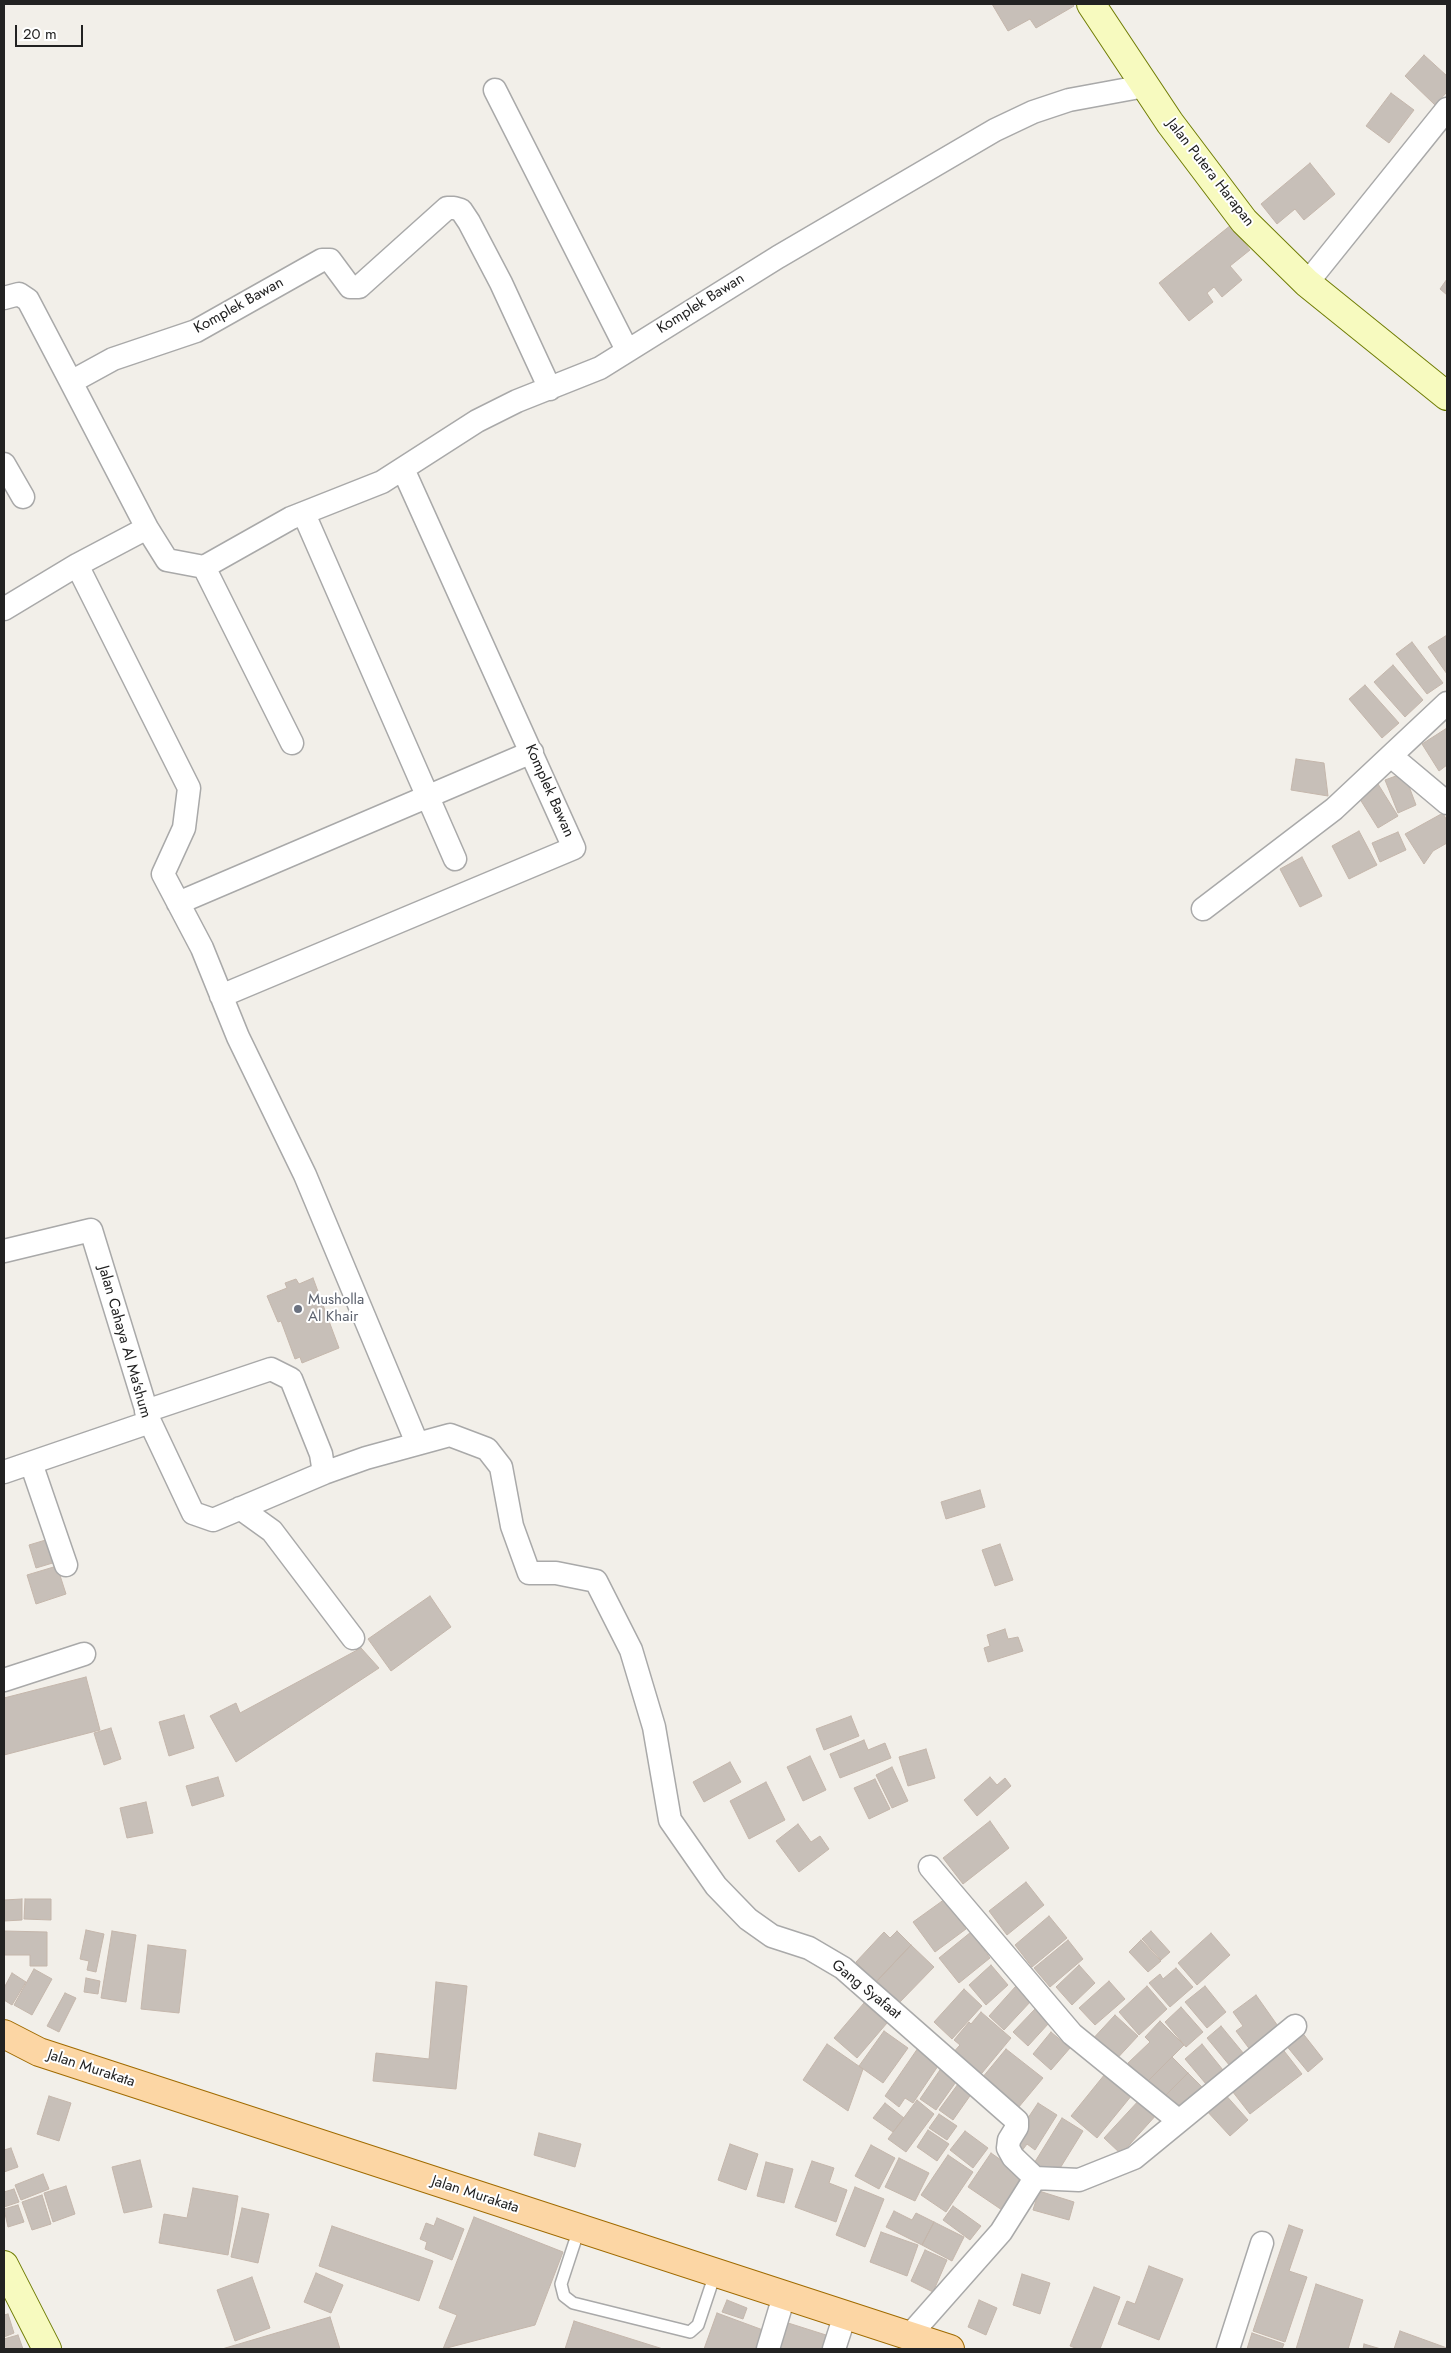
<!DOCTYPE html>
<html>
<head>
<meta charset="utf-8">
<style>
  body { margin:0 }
  #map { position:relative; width:1451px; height:2353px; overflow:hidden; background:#f2efe9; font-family:Jost,sans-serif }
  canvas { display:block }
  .frame { position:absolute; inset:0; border:5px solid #222; pointer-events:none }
  .scale { position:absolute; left:15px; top:25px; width:68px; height:22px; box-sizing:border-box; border:2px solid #222; border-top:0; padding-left:6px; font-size:15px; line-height:18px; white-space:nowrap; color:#222; -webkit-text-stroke:4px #fff; paint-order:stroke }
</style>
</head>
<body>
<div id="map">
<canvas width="1451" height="2353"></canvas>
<div class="frame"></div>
<div class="scale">20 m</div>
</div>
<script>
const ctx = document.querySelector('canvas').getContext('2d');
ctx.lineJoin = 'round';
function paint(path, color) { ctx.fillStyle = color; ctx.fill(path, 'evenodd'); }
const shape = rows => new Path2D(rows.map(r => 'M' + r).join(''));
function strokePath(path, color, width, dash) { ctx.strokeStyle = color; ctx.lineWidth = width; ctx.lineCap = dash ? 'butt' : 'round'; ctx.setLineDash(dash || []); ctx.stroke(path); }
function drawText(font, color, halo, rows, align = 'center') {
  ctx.font = font + ' Jost,sans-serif'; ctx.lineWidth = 4; ctx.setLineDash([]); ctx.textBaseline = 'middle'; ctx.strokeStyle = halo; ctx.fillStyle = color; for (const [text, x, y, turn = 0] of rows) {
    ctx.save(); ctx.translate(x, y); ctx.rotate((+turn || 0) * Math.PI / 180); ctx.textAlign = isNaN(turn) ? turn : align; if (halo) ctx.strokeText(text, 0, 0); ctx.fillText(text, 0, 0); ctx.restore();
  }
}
const building = shape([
  [992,4,1072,4,1074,6,1036,28,1030,19,1008,31,992,4],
  [1424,55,1447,76,1447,92,1435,105,1405,76,1424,55],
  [1391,93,1414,110,1389,143,1366,126,1391,93],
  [1310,163,1335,194,1304,220,1295,209,1277,224,1261,204,1310,163],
  [1231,225,1250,250,1230,266,1242,280,1222,297,1214,287,1207,293,1213,302,1189,321,1159,283,1231,225],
  [1447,279,1447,295,1440,289,1447,279],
  [1447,635,1447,674,1428,647,1447,635],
  [1412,642,1443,683,1427,694,1396,654,1412,642],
  [1393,665,1423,700,1405,717,1374,682,1393,665],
  [1365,685,1399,723,1382,738,1349,699,1365,685],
  [1447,728,1447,765,1439,771,1422,744,1447,728],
  [1296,759,1324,763,1328,796,1291,790,1296,759],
  [1404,773,1416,805,1398,813,1385,780,1404,773],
  [1378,784,1398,816,1378,828,1358,796,1378,784],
  [1443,813,1447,821,1447,843,1433,851,1424,864,1405,834,1443,813],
  [1359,831,1377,865,1349,879,1332,846,1359,831],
  [1398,832,1406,850,1380,862,1372,843,1398,832],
  [1302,857,1322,896,1300,907,1280,869,1302,857],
  [313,1278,339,1348,302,1363,300,1357,295,1359,281,1321,278,1322,267,1296,287,1288,285,1283,296,1279,299,1284,313,1278],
  [980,1490,985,1507,946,1519,941,1502,980,1490],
  [49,1539,56,1562,36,1568,29,1545,49,1539],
  [1000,1544,1013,1580,995,1586,982,1550,1000,1544],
  [57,1566,66,1594,36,1604,27,1575,57,1566],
  [430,1596,451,1627,391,1671,368,1639,430,1596],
  [1005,1629,1008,1639,1018,1637,1023,1651,988,1662,984,1648,990,1646,987,1635,1005,1629],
  [361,1648,379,1668,236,1762,210,1716,236,1703,240,1713,361,1648],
  [86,1677,100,1730,4,1755,4,1698,86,1677],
  [184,1715,194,1748,169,1756,159,1722,184,1715],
  [851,1716,859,1736,824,1750,816,1729,851,1716],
  [111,1728,121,1759,104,1765,94,1733,111,1728],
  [864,1740,868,1750,885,1743,891,1758,840,1778,830,1754,864,1740],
  [926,1749,935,1778,908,1786,899,1757,926,1749],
  [810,1756,826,1790,803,1801,787,1767,810,1756],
  [730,1762,741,1782,704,1802,693,1782,730,1762],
  [892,1767,908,1801,892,1808,876,1775,892,1767],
  [218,1777,224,1796,192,1806,186,1786,218,1777],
  [990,1777,997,1785,1005,1778,1011,1786,977,1816,964,1800,990,1777],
  [875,1779,890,1809,869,1819,854,1788,875,1779],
  [766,1782,785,1820,749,1839,730,1801,766,1782],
  [146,1802,153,1833,127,1838,120,1808,146,1802],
  [990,1821,1009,1848,963,1884,943,1858,990,1821],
  [798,1824,811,1842,820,1836,829,1849,799,1872,776,1841,798,1824],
  [1026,1882,1044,1905,1007,1935,989,1911,1026,1882],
  [22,1899,22,1920,4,1921,4,1900,22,1899],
  [25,1899,51,1899,51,1920,24,1919,25,1899],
  [945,1899,966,1929,935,1952,913,1922,945,1899],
  [1049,1916,1067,1938,1032,1967,1015,1945,1049,1916],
  [86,1930,104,1934,96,1972,87,1970,89,1961,80,1959,86,1930],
  [4,1931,47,1932,47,1966,30,1966,30,1955,4,1955,4,1931],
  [112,1931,136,1935,126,2002,101,1998,112,1931],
  [897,1931,911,1945,876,1982,856,1962,884,1932,890,1938,897,1931],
  [1151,1931,1170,1952,1161,1960,1142,1939,1151,1931],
  [971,1932,990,1958,959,1983,939,1958,971,1932],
  [1211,1933,1230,1955,1197,1985,1178,1963,1211,1933],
  [1068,1940,1083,1959,1050,1987,1034,1968,1068,1940],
  [1141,1940,1161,1961,1148,1972,1129,1952,1141,1940],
  [148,1945,186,1950,179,2013,141,2009,148,1945],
  [911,1945,934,1967,898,2004,876,1982,911,1945],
  [991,1965,1008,1985,986,2005,969,1985,991,1965],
  [1079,1965,1095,1983,1072,2005,1056,1987,1079,1965],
  [1176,1968,1193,1987,1170,2007,1149,1983,1160,1974,1163,1979,1176,1968],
  [34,1969,52,1979,32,2015,14,2005,34,1969],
  [12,1973,26,1982,12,2005,4,2000,4,1988,12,1973],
  [86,1978,100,1981,98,1994,84,1992,86,1978],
  [1109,1981,1125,1999,1095,2025,1079,2008,1109,1981],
  [436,1982,467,1986,456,2089,373,2081,376,2053,429,2059,436,1982],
  [1016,1986,1032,2000,1004,2030,989,2016,1016,1986],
  [1147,1986,1167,2009,1139,2035,1119,2012,1147,1986],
  [1205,1986,1226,2012,1207,2028,1185,2002,1205,1986],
  [964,1989,982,2006,952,2039,934,2022,964,1989],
  [65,1993,76,1998,59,2032,47,2026,65,1993],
  [1256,1995,1280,2029,1251,2051,1236,2031,1243,2026,1233,2012,1256,1995],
  [864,2003,887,2023,857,2058,834,2038,864,2003],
  [1181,2007,1203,2032,1186,2047,1165,2022,1181,2007],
  [1035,2009,1049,2023,1028,2046,1013,2032,1035,2009],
  [981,2012,1011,2038,977,2079,950,2056,960,2045,954,2040,969,2022,971,2024,981,2012],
  [1115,2015,1138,2036,1112,2064,1089,2043,1115,2015],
  [1160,2021,1184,2045,1147,2082,1128,2063,1150,2042,1145,2037,1160,2021],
  [1221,2026,1244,2054,1230,2066,1207,2038,1221,2026],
  [884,2031,908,2048,883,2083,859,2066,884,2031],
  [1301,2031,1323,2059,1308,2072,1285,2044,1301,2031],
  [1051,2032,1070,2048,1051,2070,1033,2054,1051,2032],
  [827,2044,863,2069,848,2111,803,2080,827,2044],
  [1202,2044,1223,2070,1206,2084,1185,2059,1202,2044],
  [1281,2047,1302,2074,1250,2114,1229,2087,1281,2047],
  [918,2048,940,2063,913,2103,905,2098,899,2107,885,2096,918,2048],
  [1006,2049,1043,2078,1018,2108,982,2078,1006,2049],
  [1172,2057,1188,2073,1163,2098,1147,2082,1172,2057],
  [942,2067,958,2079,936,2110,920,2099,942,2067],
  [1188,2073,1202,2087,1177,2113,1163,2098,1188,2073],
  [1105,2074,1132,2095,1097,2138,1071,2116,1105,2074],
  [958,2084,972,2093,953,2120,939,2110,958,2084],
  [1223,2092,1248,2120,1230,2136,1205,2109,1223,2092],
  [49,2096,71,2103,59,2141,37,2134,49,2096],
  [1141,2098,1158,2113,1121,2154,1104,2138,1141,2098],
  [917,2100,934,2114,906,2152,888,2139,917,2100],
  [885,2103,904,2118,893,2132,873,2118,885,2103],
  [1038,2103,1057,2115,1035,2150,1027,2144,1021,2152,1010,2145,1038,2103],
  [939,2114,957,2126,947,2140,929,2128,939,2114],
  [1062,2118,1083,2131,1054,2178,1033,2165,1062,2118],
  [928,2130,949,2144,937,2161,917,2147,928,2130],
  [965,2131,988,2148,973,2168,950,2150,965,2131],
  [539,2133,581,2144,575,2167,534,2155,539,2133],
  [730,2144,758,2154,746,2190,718,2180,730,2144],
  [871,2145,895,2158,879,2189,855,2176,871,2145],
  [11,2148,18,2167,4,2172,4,2150,11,2148],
  [991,2153,1025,2177,1002,2210,968,2187,991,2153],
  [948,2155,973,2172,946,2212,921,2195,948,2155],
  [899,2158,929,2173,915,2201,885,2187,899,2158],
  [140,2160,152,2207,124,2213,112,2167,140,2160],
  [812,2161,834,2168,829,2183,847,2190,836,2222,795,2207,812,2161],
  [766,2162,793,2169,784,2203,757,2196,766,2162],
  [43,2174,49,2189,21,2200,15,2185,43,2174],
  [66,2186,75,2214,53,2222,44,2193,66,2186],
  [855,2187,884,2199,865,2247,836,2235,855,2187],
  [193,2188,238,2196,228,2255,159,2243,164,2214,187,2218,193,2188],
  [14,2189,19,2202,4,2207,4,2192,14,2189],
  [1039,2191,1074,2202,1069,2220,1033,2210,1039,2191],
  [42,2195,51,2224,32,2230,22,2202,42,2195],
  [18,2205,24,2222,8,2227,4,2209,18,2205],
  [953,2206,981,2226,970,2240,943,2220,953,2206],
  [242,2208,269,2214,258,2263,231,2257,242,2208],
  [894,2211,912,2220,916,2213,934,2222,922,2245,886,2227,894,2211],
  [474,2217,563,2252,535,2325,443,2349,457,2315,439,2308,474,2217],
  [437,2218,464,2229,452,2260,425,2249,427,2242,420,2239,426,2223,434,2226,437,2218],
  [934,2222,964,2237,952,2261,922,2245,934,2222],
  [1289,2225,1303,2230,1289,2271,1307,2277,1285,2342,1253,2331,1289,2225],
  [332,2226,433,2261,419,2301,319,2266,332,2226],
  [881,2232,918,2245,907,2276,870,2262,881,2232],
  [925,2250,947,2260,933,2292,911,2281,925,2250],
  [1149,2266,1183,2279,1159,2340,1118,2324,1127,2301,1135,2304,1149,2266],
  [316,2273,343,2285,331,2313,304,2302,316,2273],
  [1022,2274,1050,2283,1040,2314,1013,2305,1022,2274],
  [252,2277,270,2328,235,2341,217,2290,252,2277],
  [1316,2284,1363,2300,1348,2349,1296,2349,1316,2284],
  [1094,2287,1120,2297,1100,2349,1078,2349,1070,2346,1094,2287],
  [727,2300,747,2308,743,2319,722,2312,727,2300],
  [979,2300,997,2308,986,2335,968,2327,979,2300],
  [717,2313,763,2330,756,2349,704,2349,717,2313],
  [8,2314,14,2333,4,2337,4,2315,8,2314],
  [330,2317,340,2349,222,2349,330,2317],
  [574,2321,663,2349,565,2349,574,2321],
  [785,2322,826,2335,822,2349,776,2349,785,2322],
  [1400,2331,1447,2348,1447,2349,1394,2349,1400,2331],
  [1252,2333,1284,2344,1282,2349,1247,2349,1252,2333],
  [18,2335,23,2349,4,2349,4,2339,18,2335],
  [1364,2344,1381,2349,1363,2349,1364,2344]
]);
const lane = shape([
  [579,2229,561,2284,564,2296,573,2303,690,2332,698,2325,715,2274]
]);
const street = shape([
  [495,90,627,350],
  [1307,283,1447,109],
  [4,298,19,294,28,300,71,382],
  [4,464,23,497],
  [304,514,455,859],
  [147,528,71,382,113,359,196,331,322,260,330,260,350,287,359,287,447,208,454,208,461,210,469,222,501,283,550,389],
  [77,565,189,788,184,828,163,874,202,948,238,1037,305,1175,417,1443],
  [204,567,292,743],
  [4,609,77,565,147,528,167,560,204,567,291,518,382,482,477,421,517,401,600,368,778,257,995,130,1033,112,1069,100,1145,86],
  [1391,756,1447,803],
  [178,903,532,752],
  [1203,909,1334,809,1447,703],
  [221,996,574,848,403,469],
  [4,1251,91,1230,150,1422,193,1513,213,1520,324,1473,321,1454,291,1379,271,1369,146,1411],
  [31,1463,66,1565],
  [4,1472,150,1422],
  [324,1473,366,1458,450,1435,487,1449,501,1467,512,1526,529,1573,556,1573,596,1581,631,1650,654,1727,670,1820,716,1886,748,1919,772,1936,809,1948,843,1968,1017,2121,1017,2127,1009,2140,1008,2148,1013,2157,1035,2178,1001,2232,909,2336],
  [240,1508,272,1531,353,1638],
  [4,1680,84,1654],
  [930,1867,1072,2034,1179,2121],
  [1035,2178,1079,2180,1134,2158,1295,2026],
  [768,2349,784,2296],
  [834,2349,845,2315],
  [1228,2349,1262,2243]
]);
const secondary = shape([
  [1091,4,1170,123,1244,221,1307,283,1447,396],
  [4,2265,47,2349]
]);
const primary = shape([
  [4,2034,39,2052,950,2349]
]);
const markers = [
  [298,1309,5,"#6b7280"]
];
const streetNames = [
  ["Jalan Putera Harapan",1210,173,52],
  ["Komplek Bawan",701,304,-32],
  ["Komplek Bawan",239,306,-29],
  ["Komplek Bawan",549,791,66],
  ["Jalan Cahaya Al Ma'shum",124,1342,74],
  ["Gang Syafaat",866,1990,39],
  ["Jalan Murakata",91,2069,18],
  ["Jalan Murakata",475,2195,18]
];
const worshipNames = [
  ["Musholla",308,1300],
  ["Al Khair",308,1317]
];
paint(building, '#c7bfb8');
strokePath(building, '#c4b6ab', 1);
strokePath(lane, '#a9a9a9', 14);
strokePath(street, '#a9a9a9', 25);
strokePath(secondary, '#707d05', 30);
strokePath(primary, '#a06b00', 30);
strokePath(lane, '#fff', 11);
strokePath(street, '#fff', 22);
strokePath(secondary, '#f7fabf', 28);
strokePath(primary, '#fcd6a4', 28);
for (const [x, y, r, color] of markers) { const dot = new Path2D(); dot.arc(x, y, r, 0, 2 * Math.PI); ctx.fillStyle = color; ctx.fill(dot); strokePath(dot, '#fff', 2); }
drawText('15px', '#222', '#fff', streetNames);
drawText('15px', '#5b616d', '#fff', worshipNames, 'left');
</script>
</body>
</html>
